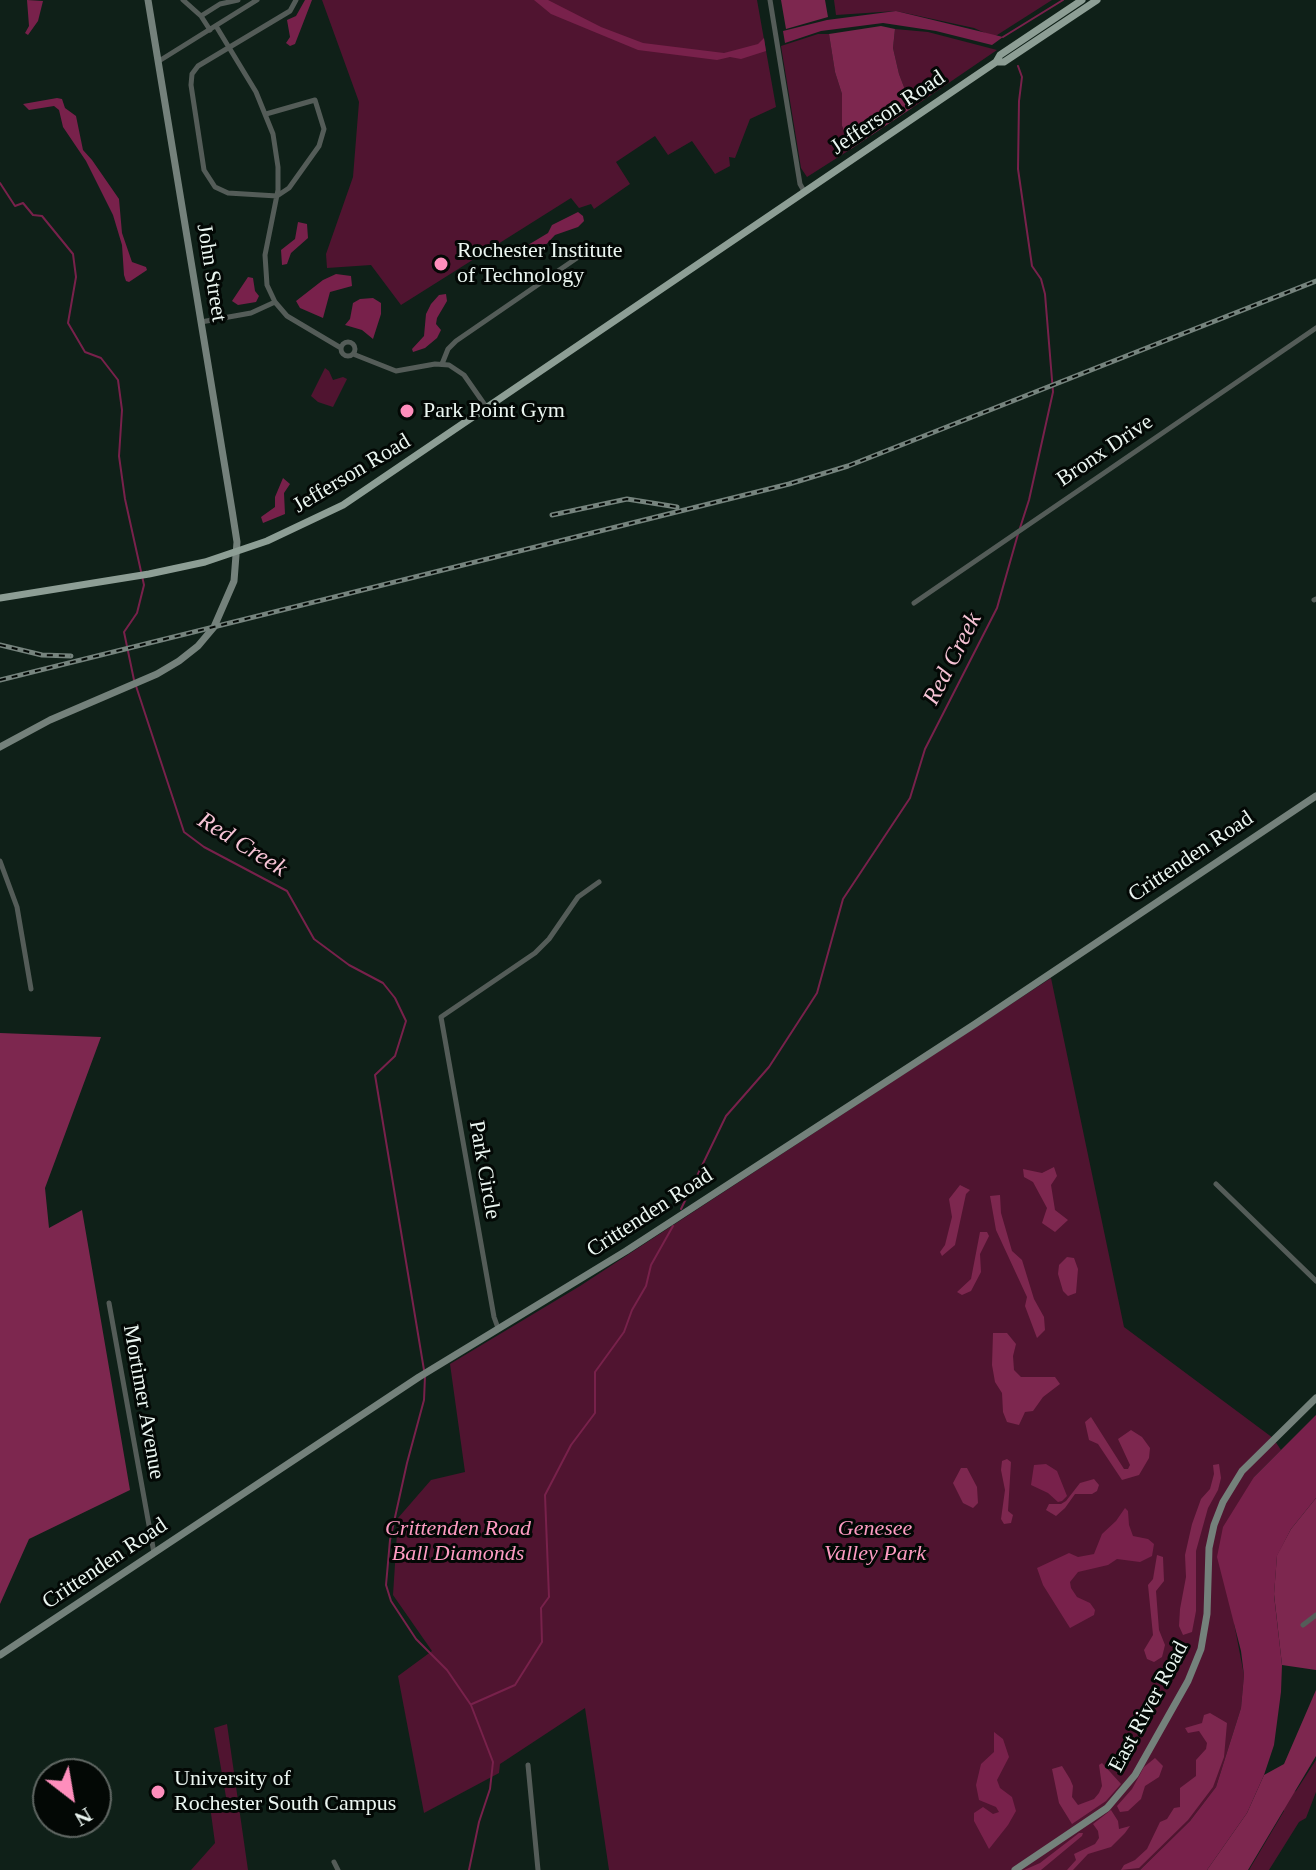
<!DOCTYPE html>
<html>
<head>
<meta charset="utf-8">
<style>
  body { margin:0 }
  #map { position:relative; width:1316px; height:1870px; overflow:hidden; background:#0f2018; font-family:Georgia,serif }
  canvas { display:block }
  .north { position:absolute; left:32px; top:1758px; width:80px; height:80px; box-sizing:border-box; background:#030805; border:2px solid #606763; border-radius:50%; rotate:149deg; font-size:22px; font-weight:700; line-height:32px; text-align:center; color:#ebf6f1 }
  .north::after { content:''; display:block; margin:auto; width:28px; height:36px; background:#fe8ebc; clip-path:polygon(50% 0,100% 100%,50% 72%,0 100%) }
</style>
</head>
<body>
<div id="map">
<canvas width="1316" height="1870"></canvas>
<div class="north">N</div>
</div>
<script>
const ctx = document.querySelector('canvas').getContext('2d');
ctx.lineJoin = 'round';
function paint(path, color) { ctx.fillStyle = color; ctx.fill(path, 'evenodd'); }
const shape = rows => new Path2D(rows.map(r => 'M' + r).join(''));
function strokePath(path, color, width, dash) { ctx.strokeStyle = color; ctx.lineWidth = width; ctx.lineCap = dash ? 'butt' : 'round'; ctx.setLineDash(dash || []); ctx.stroke(path); }
function drawText(font, color, halo, rows, align = 'center') {
  ctx.font = font + ' Georgia,serif'; ctx.lineWidth = 6; ctx.setLineDash([]); ctx.textBaseline = 'middle'; ctx.strokeStyle = halo; ctx.fillStyle = color; for (const [text, x, y, turn = 0] of rows) {
    ctx.save(); ctx.translate(x, y); ctx.rotate((+turn || 0) * Math.PI / 180); ctx.textAlign = isNaN(turn) ? turn : align; if (halo) ctx.strokeText(text, 0, 0); ctx.fillText(text, 0, 0); ctx.restore();
  }
}
const green = shape([
  [322,0,757,0,776,107,750,119,735,158,729,157,730,166,715,174,692,141,668,155,655,136,616,162,630,184,594,209,591,204,579,208,571,198,401,305,371,265,327,268,326,254,353,177,359,102],
  [834,0,1052,0,994,37,974,28,896,11,836,15],
  [895,29,928,32,997,50,912,108,899,74,893,48],
  [818,34,829,34,835,72,842,94,842,126,851,149,807,177,801,168,781,46],
  [325,368,329,371,333,380,343,377,347,379,333,407,318,402,311,396],
  [1051,978,1124,1327,1273,1438,1281,1450,1254,1477,1234,1623,1244,1675,1241,1708,1216,1787,1190,1821,1140,1870,609,1870,585,1708,500,1764,499,1773,424,1813,398,1676,432,1651,393,1595,398,1518,431,1480,465,1472,450,1364,580,1286],
  [227,1724,248,1870,191,1870,215,1843,210,1806,226,1797,214,1728],
  [1316,1760,1316,1792,1306,1818,1299,1822,1269,1870,1249,1870,1284,1811,1282,1806,1289,1794,1296,1791]
]);
const forest = shape([
  [781,0,825,0,828,17,786,29],
  [881,26,895,29,893,48,899,74,912,108,851,149,842,126,842,94,835,72,829,34],
  [0,1033,101,1037,45,1188,49,1228,82,1210,130,1490,29,1539,0,1604],
  [1054,1167,1057,1176,1051,1185,1055,1210,1068,1220,1055,1232,1042,1223,1047,1208,1033,1182,1024,1177,1023,1169,1042,1173],
  [960,1185,970,1190,966,1194,955,1245,942,1256,940,1252,945,1245,952,1217,949,1199],
  [1000,1195,1001,1213,1012,1251,1022,1260,1034,1299,1044,1317,1045,1330,1037,1338,1025,1306,1027,1297,996,1230,990,1196],
  [980,1232,987,1232,989,1236,980,1254,981,1272,971,1291,962,1295,957,1292,971,1279],
  [1067,1257,1074,1258,1078,1269,1076,1293,1068,1296,1063,1291,1058,1274,1059,1265],
  [993,1333,1007,1333,1016,1344,1013,1356,1014,1370,1021,1377,1055,1377,1060,1384,1043,1397,1033,1411,1025,1412,1019,1425,1007,1422,1003,1412,1002,1393,995,1382,992,1365],
  [1091,1417,1124,1469,1128,1469,1130,1465,1118,1439,1131,1430,1142,1437,1150,1448,1149,1458,1139,1475,1122,1480,1098,1444,1089,1440,1085,1422],
  [1007,1459,1011,1462,1008,1511,1013,1515,1011,1523,1004,1524,1001,1519,1005,1490,1001,1470,1002,1461],
  [1219,1464,1221,1478,1218,1490,1208,1508,1196,1551,1196,1611,1192,1632,1183,1635,1179,1626,1180,1609,1186,1577,1185,1555,1192,1524,1201,1499,1210,1489,1214,1474,1213,1465],
  [961,1468,967,1468,977,1487,978,1503,973,1508,963,1503,953,1483],
  [1094,1479,1099,1485,1097,1491,1092,1494,1075,1494,1065,1508,1056,1516,1046,1510,1049,1504,1061,1504,1066,1501,1080,1483],
  [1316,1498,1316,1670,1282,1665,1274,1594,1277,1555,1291,1529],
  [1157,1555,1163,1557,1164,1581,1156,1591,1159,1630,1165,1645,1162,1657,1154,1662,1147,1659,1144,1650,1153,1635,1148,1585,1153,1579],
  [1316,1690,1316,1756,1248,1870,1207,1870,1247,1813,1264,1775,1284,1764],
  [1210,1713,1227,1723,1224,1757,1213,1787,1188,1820,1139,1868,1121,1870,1124,1865,1135,1860,1147,1849,1160,1822,1167,1819,1174,1808,1180,1807,1180,1788,1196,1776,1196,1760,1206,1749,1207,1743,1199,1731,1188,1733,1185,1728,1202,1723,1204,1715],
  [1155,1758,1163,1766,1159,1777,1145,1786,1141,1799,1128,1811,1120,1812,1117,1806,1132,1789,1144,1767],
  [1102,1763,1121,1784,1106,1801,1072,1824,1059,1803,1052,1769,1062,1766,1070,1779,1073,1786,1072,1797,1078,1805,1094,1799,1099,1793,1102,1786,1099,1765],
  [1111,1810,1118,1821,1119,1829,1130,1826,1125,1833,1111,1847,1088,1854,1073,1870,1067,1870,1076,1860,1074,1854,1095,1844,1099,1838,1098,1831,1093,1824],
  [1079,1833,1083,1833,1082,1836,1041,1870,1024,1870,1040,1863]
]);
const water = shape([
  [27,0,43,1,38,21,28,35,25,33,29,26],
  [305,0,312,0,295,44,290,46,286,43,290,37,287,20,296,16],
  [534,0,548,0,601,27,643,43,724,53,758,44,764,38,766,51,741,59,730,57,717,60,638,50,551,14],
  [896,11,1003,37,992,45,936,31,883,23,821,31,785,43,783,31,827,20],
  [57,98,62,99,65,108,76,116,83,150,92,160,119,199,122,233,132,262,146,267,147,270,129,282,126,281,124,275,122,245,113,215,86,161,63,127,59,110,54,106,29,110,23,104],
  [578,212,583,216,584,221,578,227,555,235,539,252,527,251,528,245,548,233,552,225],
  [298,222,307,224,308,238,291,253,287,264,282,265,281,250,295,239],
  [336,274,351,276,352,286,330,292,323,318,300,308,296,301,323,280],
  [248,277,253,278,255,291,259,296,256,302,238,305,232,301],
  [446,294,447,301,437,318,436,324,441,330,437,338,425,348,413,352,412,349,424,336,426,314,431,304,439,295],
  [373,298,381,303,381,314,373,339,362,330,345,325,350,319,353,303,360,299],
  [283,478,290,484,284,493,285,514,263,523,261,517,275,507,275,497],
  [1316,1415,1316,1498,1291,1529,1277,1556,1274,1595,1282,1665,1281,1692,1274,1745,1264,1775,1247,1813,1207,1870,1140,1870,1190,1821,1216,1787,1241,1708,1244,1675,1241,1651,1217,1557,1223,1527,1254,1477],
  [1046,1464,1057,1471,1067,1496,1062,1501,1058,1502,1048,1493,1031,1485,1034,1465],
  [1125,1508,1128,1511,1129,1525,1133,1536,1148,1539,1154,1544,1152,1556,1140,1562,1117,1559,1108,1565,1078,1572,1070,1582,1071,1588,1077,1597,1090,1603,1095,1610,1094,1615,1070,1628,1043,1585,1037,1568,1069,1553,1078,1557,1094,1554,1102,1534,1116,1521],
  [994,1732,1003,1739,1009,1757,997,1780,1000,1788,1012,1797,1016,1811,1008,1825,989,1849,974,1821,974,1813,983,1807,993,1814,999,1812,996,1807,979,1800,976,1785,981,1764,994,1752]
]);
const stream = shape([
  [1003,37,1063,0],
  [1018,66,1022,77,1019,101,1018,169,1032,266,1041,279,1045,294,1053,392,1029,500,1020,528],
  [0,183,15,206,23,203,33,215,42,216,73,254,76,277,68,323,85,352,101,358,118,380,122,410,119,456,125,499,144,585,137,613,124,632,134,680],
  [136,686,184,832,204,847,287,891,314,939,349,965,383,983,395,998,406,1021,395,1056,375,1075,424,1370],
  [681,1209,726,1116,769,1067,817,993,843,899,910,798,925,749,997,608,1018,534],
  [425,1376,424,1400,407,1463,390,1540,386,1585,391,1601,416,1639,447,1670,471,1705,493,1762,490,1789,479,1822,469,1870],
  [472,1704,515,1685,542,1642,541,1608,549,1597,545,1495,571,1445,595,1413,595,1372,624,1332,632,1310,646,1286,651,1265,673,1226]
]);
const street = shape([
  [183,0,201,16,210,30],
  [770,0,800,184,804,191],
  [201,16,220,4,238,0],
  [216,26,256,92,273,134,278,167,278,190,265,255,267,285,275,302,287,316,341,348],
  [159,61,257,0],
  [266,114,315,100,324,129,319,146,289,188,277,196,228,193,215,187,204,170,191,85,192,74,198,66,290,11,296,0],
  [201,322,251,313,275,302],
  '341 349a7 7 0 1 1 14 0a7 7 0 1 1-14 0Z',
  [353,354,396,371,435,364,449,365,464,375,487,408],
  [442,364,448,349,456,341,590,249],
  [1314,600,1316,599],
  [914,603,1316,328],
  [0,861,17,907,31,989],
  [1216,1184,1316,1281],
  [109,1303,154,1553],
  [498,1328,494,1317,441,1017,535,953,549,939,578,897,599,882],
  [1303,1625,1316,1615],
  [528,1765,538,1870],
  [334,1862,338,1870]
]);
const secondary = shape([
  [0,747,50,720,157,674,179,661,198,646,214,627,234,581,237,542,232,510,148,0],
  [0,1655,419,1377,626,1251,975,1024,1316,796],
  [1015,1870,1107,1808,1135,1775,1188,1681,1201,1649,1207,1614,1209,1548,1214,1525,1223,1502,1242,1471,1316,1398]
]);
const primary = shape([
  [996,62,1004,62,1097,0],
  [0,598,149,574,205,562,267,541,343,505,996,62,1000,55,1082,0]
]);
const rail = shape([
  [552,515,627,499,677,507],
  [0,645,42,655,71,656],
  [0,680,789,484,848,466,1316,281]
]);
const markers = [
  [441,264,8,"#fe8ebc"],
  [407,411,8,"#fe8ebc"],
  [158,1792,8,"#fe8ebc"]
];
const streetNames = [
  ["Jefferson Road",888,113,-34],
  ["John Street",211,273,81],
  ["Bronx Drive",1105,451,-34],
  ["Jefferson Road",352,474,-31],
  ["Crittenden Road",1191,857,-34],
  ["Park Circle",484,1170,80],
  ["Crittenden Road",650,1213,-33],
  ["Mortimer Avenue",143,1402,80],
  ["Crittenden Road",105,1564,-34],
  ["East River Road",1149,1707,-62]
];
const poiNames = [
  ["Rochester Institute",457,251],
  ["of Technology",457,276],
  ["Park Point Gym",423,411],
  ["University of",174,1779],
  ["Rochester South Campus",174,1804]
];
const parkNames = [
  ["Crittenden Road",458,1529],
  ["Ball Diamonds",458,1554],
  ["Genesee",875,1529],
  ["Valley Park",875,1554]
];
const waterNames = [
  ["Red Creek",953,659,-63],
  ["Red Creek",242,845,32]
];
paint(green, '#501430');
paint(forest, '#7d274f');
paint(water, '#78214b');
strokePath(stream, '#78214b', 2);
strokePath(street, '#545c58', 5);
strokePath(secondary, '#74817b', 7);
strokePath(primary, '#8d9e95', 7);
strokePath(rail, '#75837d', 5);
strokePath(rail, '#030805', 2, [6]);
for (const [x, y, r, color] of markers) { const dot = new Path2D(); dot.arc(x, y, r, 0, 2 * Math.PI); ctx.fillStyle = color; ctx.fill(dot); strokePath(dot, '#030805', 3); }
drawText('22px', '#ebf6f1', '#030805', streetNames);
drawText('22px', '#ebf6f1', '#030805', poiNames, 'left');
drawText('italic 22px', '#fd9bc2', '#030805', parkNames);
drawText('italic 24px', '#f7c4d6', '#030805', waterNames);
</script>
</body>
</html>
